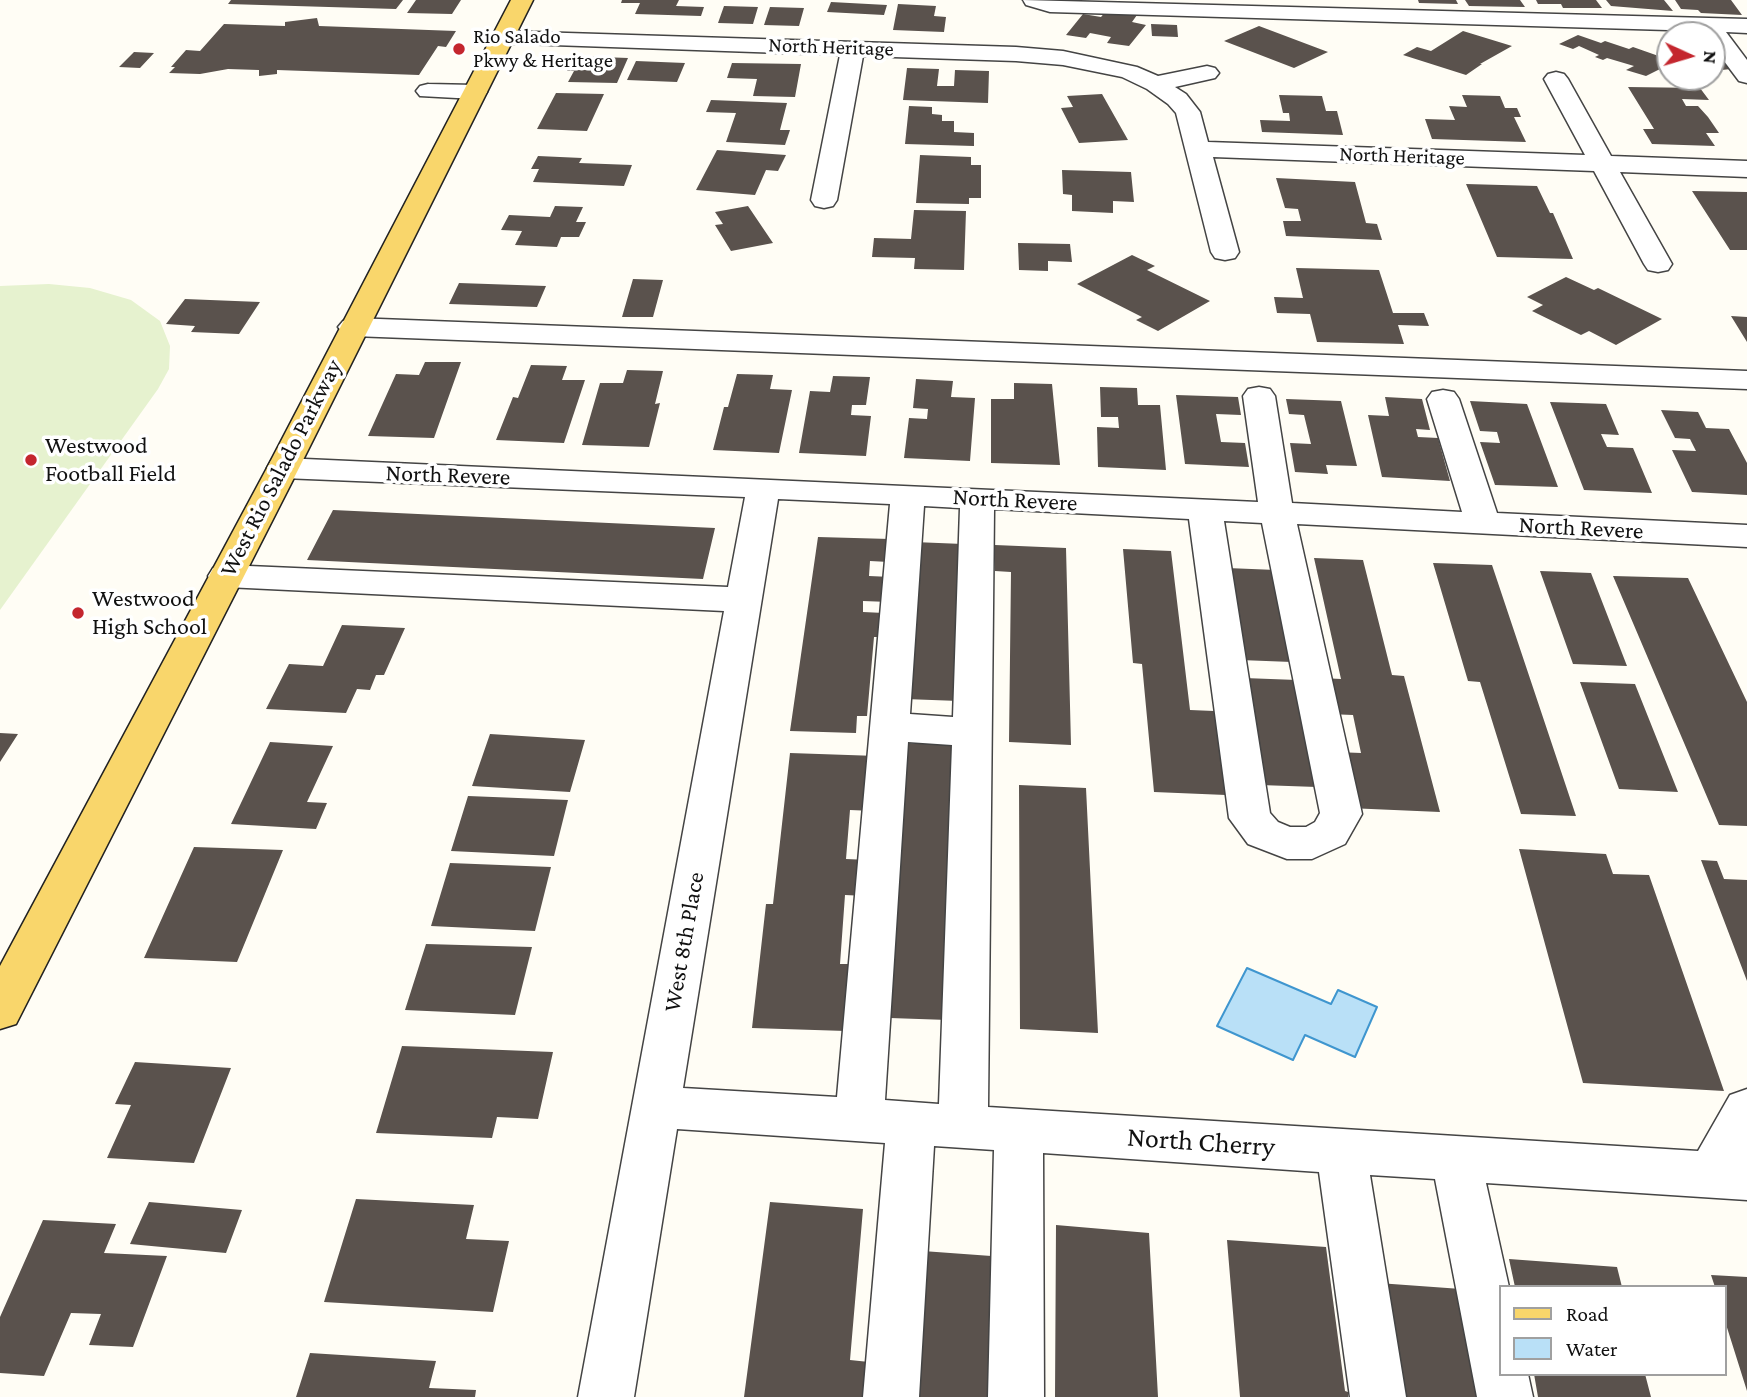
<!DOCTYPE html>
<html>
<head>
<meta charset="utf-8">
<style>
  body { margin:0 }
  #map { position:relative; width:1747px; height:1397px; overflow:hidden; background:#fffdf5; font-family:"Crimson Pro",serif }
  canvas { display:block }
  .legend { position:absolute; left:1499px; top:1285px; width:228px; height:91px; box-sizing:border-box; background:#fff; border:2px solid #a0a0a0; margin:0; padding:9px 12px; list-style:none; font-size:21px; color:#111 }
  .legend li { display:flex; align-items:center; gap:14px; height:35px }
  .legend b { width:35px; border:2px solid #a0a0a0 }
  .north { position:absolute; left:1656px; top:21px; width:70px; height:70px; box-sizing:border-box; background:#fff; border:2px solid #a0a0a0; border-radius:50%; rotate:94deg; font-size:19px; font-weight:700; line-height:28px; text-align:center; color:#111 }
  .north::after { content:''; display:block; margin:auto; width:24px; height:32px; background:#c4262e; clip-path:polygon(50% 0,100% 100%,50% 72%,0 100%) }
</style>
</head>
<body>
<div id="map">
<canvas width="1747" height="1397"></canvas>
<ul class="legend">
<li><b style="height:9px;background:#f9d66b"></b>Road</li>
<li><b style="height:19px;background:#b9e0f7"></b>Water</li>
</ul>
<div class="north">N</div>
</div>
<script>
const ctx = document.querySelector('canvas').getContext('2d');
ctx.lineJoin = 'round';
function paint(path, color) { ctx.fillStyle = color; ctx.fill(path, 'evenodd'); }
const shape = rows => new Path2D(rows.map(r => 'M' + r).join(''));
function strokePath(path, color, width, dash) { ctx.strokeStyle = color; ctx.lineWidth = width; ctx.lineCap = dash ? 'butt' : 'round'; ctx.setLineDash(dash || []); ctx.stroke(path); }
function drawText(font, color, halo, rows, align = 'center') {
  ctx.font = font + ' "Crimson Pro",serif'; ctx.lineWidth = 7; ctx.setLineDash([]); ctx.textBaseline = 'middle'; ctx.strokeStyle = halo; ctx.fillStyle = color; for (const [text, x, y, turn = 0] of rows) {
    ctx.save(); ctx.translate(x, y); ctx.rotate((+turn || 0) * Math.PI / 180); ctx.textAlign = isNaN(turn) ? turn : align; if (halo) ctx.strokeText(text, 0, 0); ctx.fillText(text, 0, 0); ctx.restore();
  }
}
const pitch = shape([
  [49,284,90,288,131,300,160,321,170,346,169,369,158,389,0,610,0,286]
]);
const water = shape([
  [1247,968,1331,1004,1338,990,1377,1007,1355,1057,1305,1035,1293,1060,1217,1026,1247,968]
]);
const building = shape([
  [231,0,403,0,396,9,228,4],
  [416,0,461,0,452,14,407,13],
  [622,0,679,0,676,6,704,7,701,16,635,14,640,3,621,3],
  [1418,0,1456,0,1458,4,1419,3],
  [1465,0,1520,0,1525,7,1469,6],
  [1536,0,1596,0,1602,8,1563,8,1561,4,1538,4],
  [1606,0,1664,0,1673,11,1611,6],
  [1675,0,1731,0,1742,15,1701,13,1698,10,1681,9],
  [831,2,887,5,884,15,827,12],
  [898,4,936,6,934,16,946,17,944,32,893,30],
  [724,6,758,7,753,24,718,23],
  [770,7,804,8,799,26,764,25],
  [1107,10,1137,15,1132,22,1146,25,1129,46,1107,43,1111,37,1090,33,1086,38,1066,35,1083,14,1101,17],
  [317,18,319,26,456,31,446,47,438,46,419,75,277,70,277,74,259,76,259,70,228,69,200,74,169,73,175,67,171,67,186,50,200,51,224,24,285,26,285,22],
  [1151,24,1177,25,1178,37,1152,36],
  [1259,26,1328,52,1294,68,1224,41],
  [1463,31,1512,46,1480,64,1482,64,1466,75,1403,55,1417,47,1431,51],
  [1578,35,1601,43,1605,41,1629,49,1633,47,1670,60,1670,67,1666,66,1646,76,1626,70,1634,66,1607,58,1603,60,1595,57,1599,55,1579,46,1573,49,1559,44],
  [134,52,154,53,140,68,119,67],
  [575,56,628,58,617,83,568,82,574,71,567,71],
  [636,61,685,63,677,82,627,80],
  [1712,62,1726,62,1731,69,1712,71],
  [732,63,801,64,795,97,753,96,757,79,727,78],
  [907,68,939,69,937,86,954,86,955,70,989,71,988,103,903,100],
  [1628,87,1700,88,1709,100,1682,99,1686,106,1698,106,1708,117,1719,133,1706,133,1715,146,1652,144,1643,129,1654,129],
  [556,93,604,94,587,131,537,129],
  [1102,94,1128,140,1079,143,1061,108,1073,107,1067,96],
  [1279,95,1322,96,1326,111,1337,111,1343,135,1262,132,1260,120,1290,121,1289,113,1283,113],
  [1462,95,1500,96,1505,108,1517,108,1521,117,1514,117,1526,142,1432,139,1425,119,1455,120,1449,106,1467,107],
  [711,100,787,103,780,130,790,130,785,145,726,142,736,113,706,112],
  [909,106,932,107,932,114,942,115,942,121,954,121,954,132,974,133,974,146,905,144],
  [717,150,786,155,778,171,766,170,755,195,696,190],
  [920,155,971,157,971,165,981,165,981,198,969,198,969,204,916,203],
  [538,156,582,158,579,163,632,165,624,186,533,182,539,169,531,169],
  [1062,170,1131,172,1134,202,1113,201,1113,213,1072,211,1072,195,1063,194],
  [1276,178,1355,182,1366,223,1377,224,1382,240,1286,236,1283,221,1301,221,1298,209,1285,208],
  [1466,184,1537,186,1550,213,1553,213,1573,259,1497,257],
  [1692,191,1747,192,1747,250,1730,250],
  [555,206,583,207,576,222,586,222,579,237,561,237,557,247,515,245,522,231,501,230,509,215,550,217],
  [748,206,773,243,731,251,715,225,723,224,715,212],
  [914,210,966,211,964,270,914,269,915,258,872,257,874,238,911,239],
  [1018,243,1070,244,1072,262,1048,261,1048,271,1019,270],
  [1132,255,1155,266,1147,270,1210,301,1158,331,1136,320,1142,317,1077,284],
  [1296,268,1379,270,1393,313,1424,313,1429,326,1398,325,1404,344,1317,342,1310,314,1277,313,1274,297,1303,298],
  [1566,277,1594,290,1598,288,1662,319,1616,345,1589,331,1581,335,1532,311,1543,305,1527,297],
  [633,279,663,280,653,317,622,317],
  [459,283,546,286,537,307,449,304],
  [185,299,260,302,239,334,191,332,195,326,166,324],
  [1731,316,1747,317,1747,342],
  [425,362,461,362,434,438,368,436,396,374,419,375],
  [531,365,567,366,562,380,585,380,564,443,496,440,513,397,518,398],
  [627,370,663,371,655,404,660,403,649,447,582,445,600,383,623,383],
  [737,374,773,375,770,389,792,390,779,453,713,450,724,407,728,407],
  [833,376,870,377,866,405,852,405,851,415,871,416,866,456,799,453,810,391,830,392],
  [916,379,953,381,951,397,975,398,970,461,904,458,909,418,927,419,928,409,913,408],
  [1014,383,1052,384,1060,465,991,463,991,399,1014,399],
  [1100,387,1137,388,1138,405,1160,405,1166,470,1098,467,1097,427,1119,428,1118,417,1101,417],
  [1176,395,1238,397,1241,415,1216,414,1221,442,1245,443,1249,467,1185,464],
  [1385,397,1422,399,1430,430,1416,429,1418,437,1438,438,1450,481,1382,477,1368,415,1389,416],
  [1286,399,1341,401,1357,466,1326,465,1328,474,1295,472,1290,443,1311,444,1304,415,1289,414],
  [1470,401,1527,404,1558,487,1495,485,1480,442,1500,443,1497,432,1480,431],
  [1550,402,1606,404,1619,435,1601,434,1607,447,1633,448,1652,493,1584,490],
  [1661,410,1698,412,1706,428,1729,429,1747,463,1747,495,1692,492,1672,450,1696,451,1690,439,1675,438],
  [333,510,715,528,703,579,307,560],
  [818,537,890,539,889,562,870,561,869,576,891,577,889,602,863,601,863,612,884,613,882,637,874,637,867,716,857,716,856,733,790,731],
  [914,542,963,544,959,701,905,699],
  [995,545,1066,548,1071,745,1009,742,1011,572,995,571],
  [1123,549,1171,551,1190,710,1214,711,1226,795,1154,792,1142,664,1133,663],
  [1314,558,1363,560,1392,675,1404,676,1440,812,1348,808,1336,752,1361,753,1353,715,1328,714,1321,678,1341,679],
  [1433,563,1492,565,1576,816,1521,814,1480,682,1468,681],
  [1227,568,1276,570,1292,662,1240,660],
  [1540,571,1591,573,1627,666,1573,664],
  [1613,576,1688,578,1747,702,1747,826,1719,825],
  [342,625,405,628,384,675,376,675,370,690,357,689,346,713,266,709,289,664,323,666],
  [1244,678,1297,680,1317,787,1260,785],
  [1580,682,1635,684,1678,792,1619,789],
  [0,733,18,734,0,762],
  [490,734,585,740,570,792,472,786],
  [270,742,333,746,307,802,327,803,316,829,231,824],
  [904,743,954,745,948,1020,890,1018],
  [790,753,877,756,874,811,850,810,846,859,869,860,866,896,845,895,840,964,850,964,846,1031,752,1028,766,904,773,904],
  [1019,785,1086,788,1098,1033,1020,1029],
  [468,796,568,800,554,856,451,851],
  [194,847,283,850,237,962,144,958],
  [1519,849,1606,854,1613,874,1649,875,1724,1091,1583,1083],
  [1701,860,1717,861,1724,879,1747,880,1747,981],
  [450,863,551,867,535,931,431,926],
  [426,944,532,947,515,1015,405,1010],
  [402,1046,553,1052,538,1119,497,1117,492,1138,376,1133],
  [135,1062,231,1068,194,1163,107,1158,131,1105,115,1104],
  [356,1199,474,1205,466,1239,509,1241,493,1312,324,1302],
  [149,1202,242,1210,226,1253,130,1244],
  [770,1202,863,1209,850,1360,869,1362,866,1397,744,1397],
  [43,1220,116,1224,104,1253,167,1256,133,1347,89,1345,101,1314,71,1313,44,1376,0,1373,0,1317],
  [1056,1225,1149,1233,1158,1397,1055,1397],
  [1227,1240,1326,1247,1345,1391,1348,1392,1348,1397,1240,1397],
  [909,1250,1005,1257,1002,1397,900,1397],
  [1509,1259,1617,1267,1622,1287,1515,1287],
  [1711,1275,1747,1277,1747,1391,1724,1318,1724,1287,1715,1287],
  [1378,1283,1475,1290,1496,1397,1395,1397],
  [310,1353,436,1361,429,1388,476,1390,475,1397,296,1397],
  [1534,1374,1645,1374,1651,1397,1538,1397]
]);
const minor = shape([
  [1023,0,1747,19,1747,33,1726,32,1747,60,1747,83,1739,81,1712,45,1712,35,1705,35,1702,31,1050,12,1026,5,1023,0],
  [503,31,1016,47,1063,51,1137,67,1158,76,1207,66,1215,68,1219,73,1215,78,1175,87,1186,94,1200,112,1208,142,1585,155,1544,79,1548,74,1556,72,1564,74,1568,79,1611,156,1747,161,1747,177,1620,172,1672,264,1668,270,1658,272,1648,270,1644,264,1594,171,1213,157,1239,252,1235,258,1225,260,1215,258,1211,252,1176,113,1168,104,1147,89,1122,77,1063,65,1016,61,863,56,837,200,833,206,824,208,815,206,811,200,840,55,495,43,492,38,495,33,503,31],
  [428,84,475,85,483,87,487,92,483,97,475,99,420,96,416,91,420,86,428,84],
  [353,318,1747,371,1747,389,353,336,343,333,338,327,343,321,353,318],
  [1259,387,1270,389,1275,396,1292,503,1462,512,1427,399,1432,392,1443,390,1454,392,1459,399,1497,513,1747,525,1747,547,1297,524,1362,814,1345,844,1312,859,1287,859,1248,844,1229,818,1189,519,994,509,988,1107,1698,1151,1730,1095,1747,1089,1747,1200,1486,1183,1509,1287,1500,1287,1500,1374,1528,1374,1533,1397,1477,1397,1435,1179,1370,1175,1406,1397,1350,1397,1319,1172,1043,1153,1044,1397,988,1397,994,1150,934,1146,919,1397,863,1397,885,1143,677,1129,634,1397,578,1397,724,611,226,587,213,584,208,576,213,568,226,565,728,587,745,497,283,478,271,475,267,468,271,461,283,458,1258,502,1243,396,1248,389,1259,387],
  [778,499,890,504,837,1097,683,1088,778,499],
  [924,506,960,508,953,717,910,714,924,506],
  [1224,521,1262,523,1320,813,1315,822,1306,827,1290,827,1278,822,1270,813,1224,521],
  [908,742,952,745,939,1104,885,1100,908,742]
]);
const major = shape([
  [511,0,533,0,299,468,16,1024,0,1029,0,966,267,468,511,0]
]);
const markers = [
  [459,49,7,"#c4262e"],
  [31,460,7,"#c4262e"],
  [78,613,7,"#c4262e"]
];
const farPoinames = [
  ["Rio Salado",473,37],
  ["Pkwy & Heritage",473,61]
];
const farStreetnames = [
  ["North Heritage",831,47,2],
  ["North Heritage",1402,156,2]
];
const poiNames = [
  ["Westwood",45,446],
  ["Football Field",45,474],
  ["Westwood",92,599],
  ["High School",92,627]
];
const streetNames = [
  ["West Rio Salado Parkway",281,468,-63],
  ["North Revere",448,475,2],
  ["North Revere",1015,500,3],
  ["North Revere",1581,528,3],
  ["West 8th Place",684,942,-80]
];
const nearStreetnames = [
  ["North Cherry",1201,1142,4]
];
paint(pitch, '#e6f2cf');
paint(water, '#b9e0f7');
strokePath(water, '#3f96cf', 2);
paint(building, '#5a524d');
strokePath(minor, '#444', 3);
strokePath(major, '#222', 3);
paint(minor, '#fff');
paint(major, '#f9d66b');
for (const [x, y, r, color] of markers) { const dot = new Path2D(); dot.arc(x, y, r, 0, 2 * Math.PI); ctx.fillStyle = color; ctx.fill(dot); strokePath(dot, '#fff', 2.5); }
drawText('21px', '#111', '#fff', farPoinames, 'left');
drawText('21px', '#111', '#fff', farStreetnames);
drawText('24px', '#111', '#fff', poiNames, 'left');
drawText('24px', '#111', '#fff', streetNames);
drawText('28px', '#111', '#fff', nearStreetnames);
</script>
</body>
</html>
